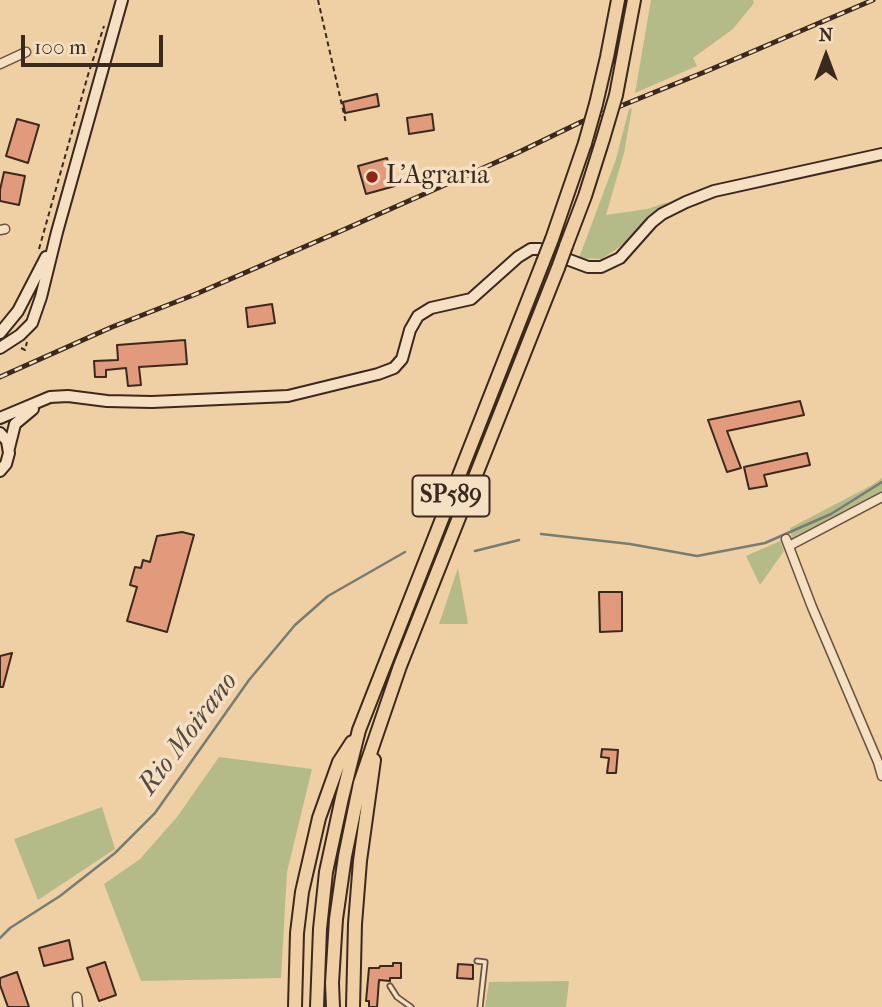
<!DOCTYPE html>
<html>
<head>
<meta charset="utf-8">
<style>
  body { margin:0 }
  #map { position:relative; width:882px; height:1007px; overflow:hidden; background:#efcfa4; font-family:"IM FELL French Canon",serif }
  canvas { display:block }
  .north { position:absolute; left:791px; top:21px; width:70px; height:70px; -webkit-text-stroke:5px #f5e0c4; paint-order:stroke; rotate:0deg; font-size:19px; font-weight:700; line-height:28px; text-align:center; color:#3b281f }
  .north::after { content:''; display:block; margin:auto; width:24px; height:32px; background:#3b281f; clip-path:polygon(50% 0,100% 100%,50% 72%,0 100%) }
  .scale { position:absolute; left:21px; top:35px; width:142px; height:32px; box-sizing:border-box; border:4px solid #3b281f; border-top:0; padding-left:9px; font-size:21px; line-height:24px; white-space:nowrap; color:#3b281f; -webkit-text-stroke:5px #f5e0c4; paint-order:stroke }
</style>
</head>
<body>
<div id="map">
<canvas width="882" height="1007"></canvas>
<div class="north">N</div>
<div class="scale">100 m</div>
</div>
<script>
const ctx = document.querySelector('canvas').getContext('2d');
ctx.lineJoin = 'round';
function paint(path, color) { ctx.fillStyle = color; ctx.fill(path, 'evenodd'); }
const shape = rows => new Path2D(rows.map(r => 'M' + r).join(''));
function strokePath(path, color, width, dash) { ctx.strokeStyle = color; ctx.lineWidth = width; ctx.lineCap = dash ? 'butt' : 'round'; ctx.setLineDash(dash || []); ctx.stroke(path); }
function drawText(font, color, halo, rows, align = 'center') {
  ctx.font = font + ' "IM FELL French Canon",serif'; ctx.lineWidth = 7; ctx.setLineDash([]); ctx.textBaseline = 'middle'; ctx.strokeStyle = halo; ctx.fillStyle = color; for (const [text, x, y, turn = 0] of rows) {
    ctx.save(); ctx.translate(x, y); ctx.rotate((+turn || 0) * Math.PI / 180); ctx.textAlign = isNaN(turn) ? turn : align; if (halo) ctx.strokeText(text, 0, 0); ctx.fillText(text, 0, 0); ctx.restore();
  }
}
const green = shape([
  [651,0,753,0,754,3,733,29,693,58,697,66,635,93],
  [632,108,624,153,606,215,647,209,668,202,628,241,602,259,579,258,616,159,629,109],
  [882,478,882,492,792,539,790,528,872,485],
  [780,541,784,551,760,585,746,556],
  [458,568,468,624,439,624],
  [219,757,312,769,287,872,281,978,141,981,104,884,140,859,177,817],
  [102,807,115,849,38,900,14,839],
  [569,981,566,1007,485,1007,489,982]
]);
const stream = shape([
  [541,534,630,544,697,556,765,543,831,514,882,482],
  [475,551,519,540],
  [0,938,10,928,60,896,115,853,155,813,249,680,295,625,328,596,405,552]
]);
const building = shape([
  [377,94,379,106,345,113,343,102,377,94],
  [432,114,434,130,409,134,407,118,432,114],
  [17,119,39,125,28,163,6,156,17,119],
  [387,158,395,186,366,194,358,166,387,158],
  [4,172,25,176,19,205,0,201,0,190,4,172],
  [272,304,275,323,248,327,246,308,272,304],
  [185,340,187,364,139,367,141,385,128,386,126,368,106,370,106,377,95,377,94,361,118,360,117,345,185,340],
  [800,401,804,415,727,431,741,468,727,472,708,420,800,401],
  [807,453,810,465,764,475,767,486,749,489,744,467,807,453],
  [182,532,194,535,167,632,127,621,137,587,130,585,135,567,141,568,143,560,150,562,157,536,182,532],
  [599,592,622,592,622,631,600,632,599,592],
  [12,653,3,687,0,687,0,656,12,653],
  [602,749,618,750,616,773,607,773,609,758,601,757,602,749],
  [69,940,73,959,44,966,39,948,69,940],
  [105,962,116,995,99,1001,87,968,105,962],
  [393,963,401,963,401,978,390,978,390,981,379,980,377,1007,369,1007,369,1001,366,1001,369,968,379,968,380,966,393,966,393,963],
  [458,964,473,965,473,979,457,978,458,964],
  [17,972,29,1007,8,1007,0,985,0,978,17,972]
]);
const path = shape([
  [318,0,346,123],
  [39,249,88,75,104,26],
  [21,348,25,350,27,342]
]);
const lane = shape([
  [477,961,485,962,480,1007],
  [390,986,397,997,411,1007]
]);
const street = shape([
  [0,64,26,52],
  [0,230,5,229],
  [786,539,812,607,878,762,882,776],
  [789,546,882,497],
  [77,997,78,1007]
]);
const secondary = shape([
  [0,333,18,311,46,257],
  [0,348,20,335,32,323,41,297,57,232,122,0],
  [0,418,50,397,68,396,107,401,152,402,288,396,378,374,394,368,402,359,410,330,418,316,431,308,471,299,518,257,531,249,540,249,588,267,601,267,620,258,652,222,662,214,686,202,714,191,882,154],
  [0,433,7,441,9,453,6,464,0,471],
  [9,448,15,424,33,409]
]);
const primary = shape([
  [616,95,634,0],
  [596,104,607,57,618,0],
  [552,239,585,143],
  [566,246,585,196,603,139],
  [295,1007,297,933,302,892,319,818,339,762,352,742],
  [317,1007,320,929,326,872,342,798,359,730,543,262],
  [333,1007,332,983,336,919,345,856,360,783,400,666,558,268],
  [353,1007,355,924,360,861,374,760]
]);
const rail = shape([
  [0,377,112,327,196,294,343,230,517,153,581,122,707,71,873,0]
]);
const primaryBridge = shape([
  [603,139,616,95],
  [585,143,596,104],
  [543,262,552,239],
  [558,268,566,246]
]);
const markers = [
  [372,177,7,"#8f2418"]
];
const shields = [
  [451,496,77]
];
const shieldNames = [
  ["SP589",451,496]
];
const poiNames = [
  ["L'Agraria",386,177]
];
const waterNames = [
  ["Rio Moirano",189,734,-53]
];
paint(green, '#b5bb88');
strokePath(stream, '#757d75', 2.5);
paint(building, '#e29a7c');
strokePath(building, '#3b281f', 2);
strokePath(lane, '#685240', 7);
strokePath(street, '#685240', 11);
strokePath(secondary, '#3b281f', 14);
strokePath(primary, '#3b281f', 16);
strokePath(path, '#3b281f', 2, [5, 3.5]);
strokePath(lane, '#f5e0c4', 3.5);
strokePath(street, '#f5e0c4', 8);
strokePath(secondary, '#f5e0c4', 10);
strokePath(primary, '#efcfa4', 12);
strokePath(rail, '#3b281f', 5);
strokePath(rail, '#f5e0c4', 2.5, [8]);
strokePath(primaryBridge, '#3b281f', 16, []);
strokePath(primaryBridge, '#efcfa4', 12);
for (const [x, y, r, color] of markers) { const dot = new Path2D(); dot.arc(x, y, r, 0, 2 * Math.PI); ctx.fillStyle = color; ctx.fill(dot); strokePath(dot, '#f5e0c4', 2.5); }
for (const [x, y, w] of shields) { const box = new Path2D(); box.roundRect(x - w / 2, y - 20.5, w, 41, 5); ctx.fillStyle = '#f5e0c4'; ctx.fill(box); strokePath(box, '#3b281f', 2); }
drawText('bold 24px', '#3b281f', null, shieldNames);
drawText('26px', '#3b281f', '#f5e0c4', poiNames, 'left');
drawText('italic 28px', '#534b43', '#f5e0c4', waterNames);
</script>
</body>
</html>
